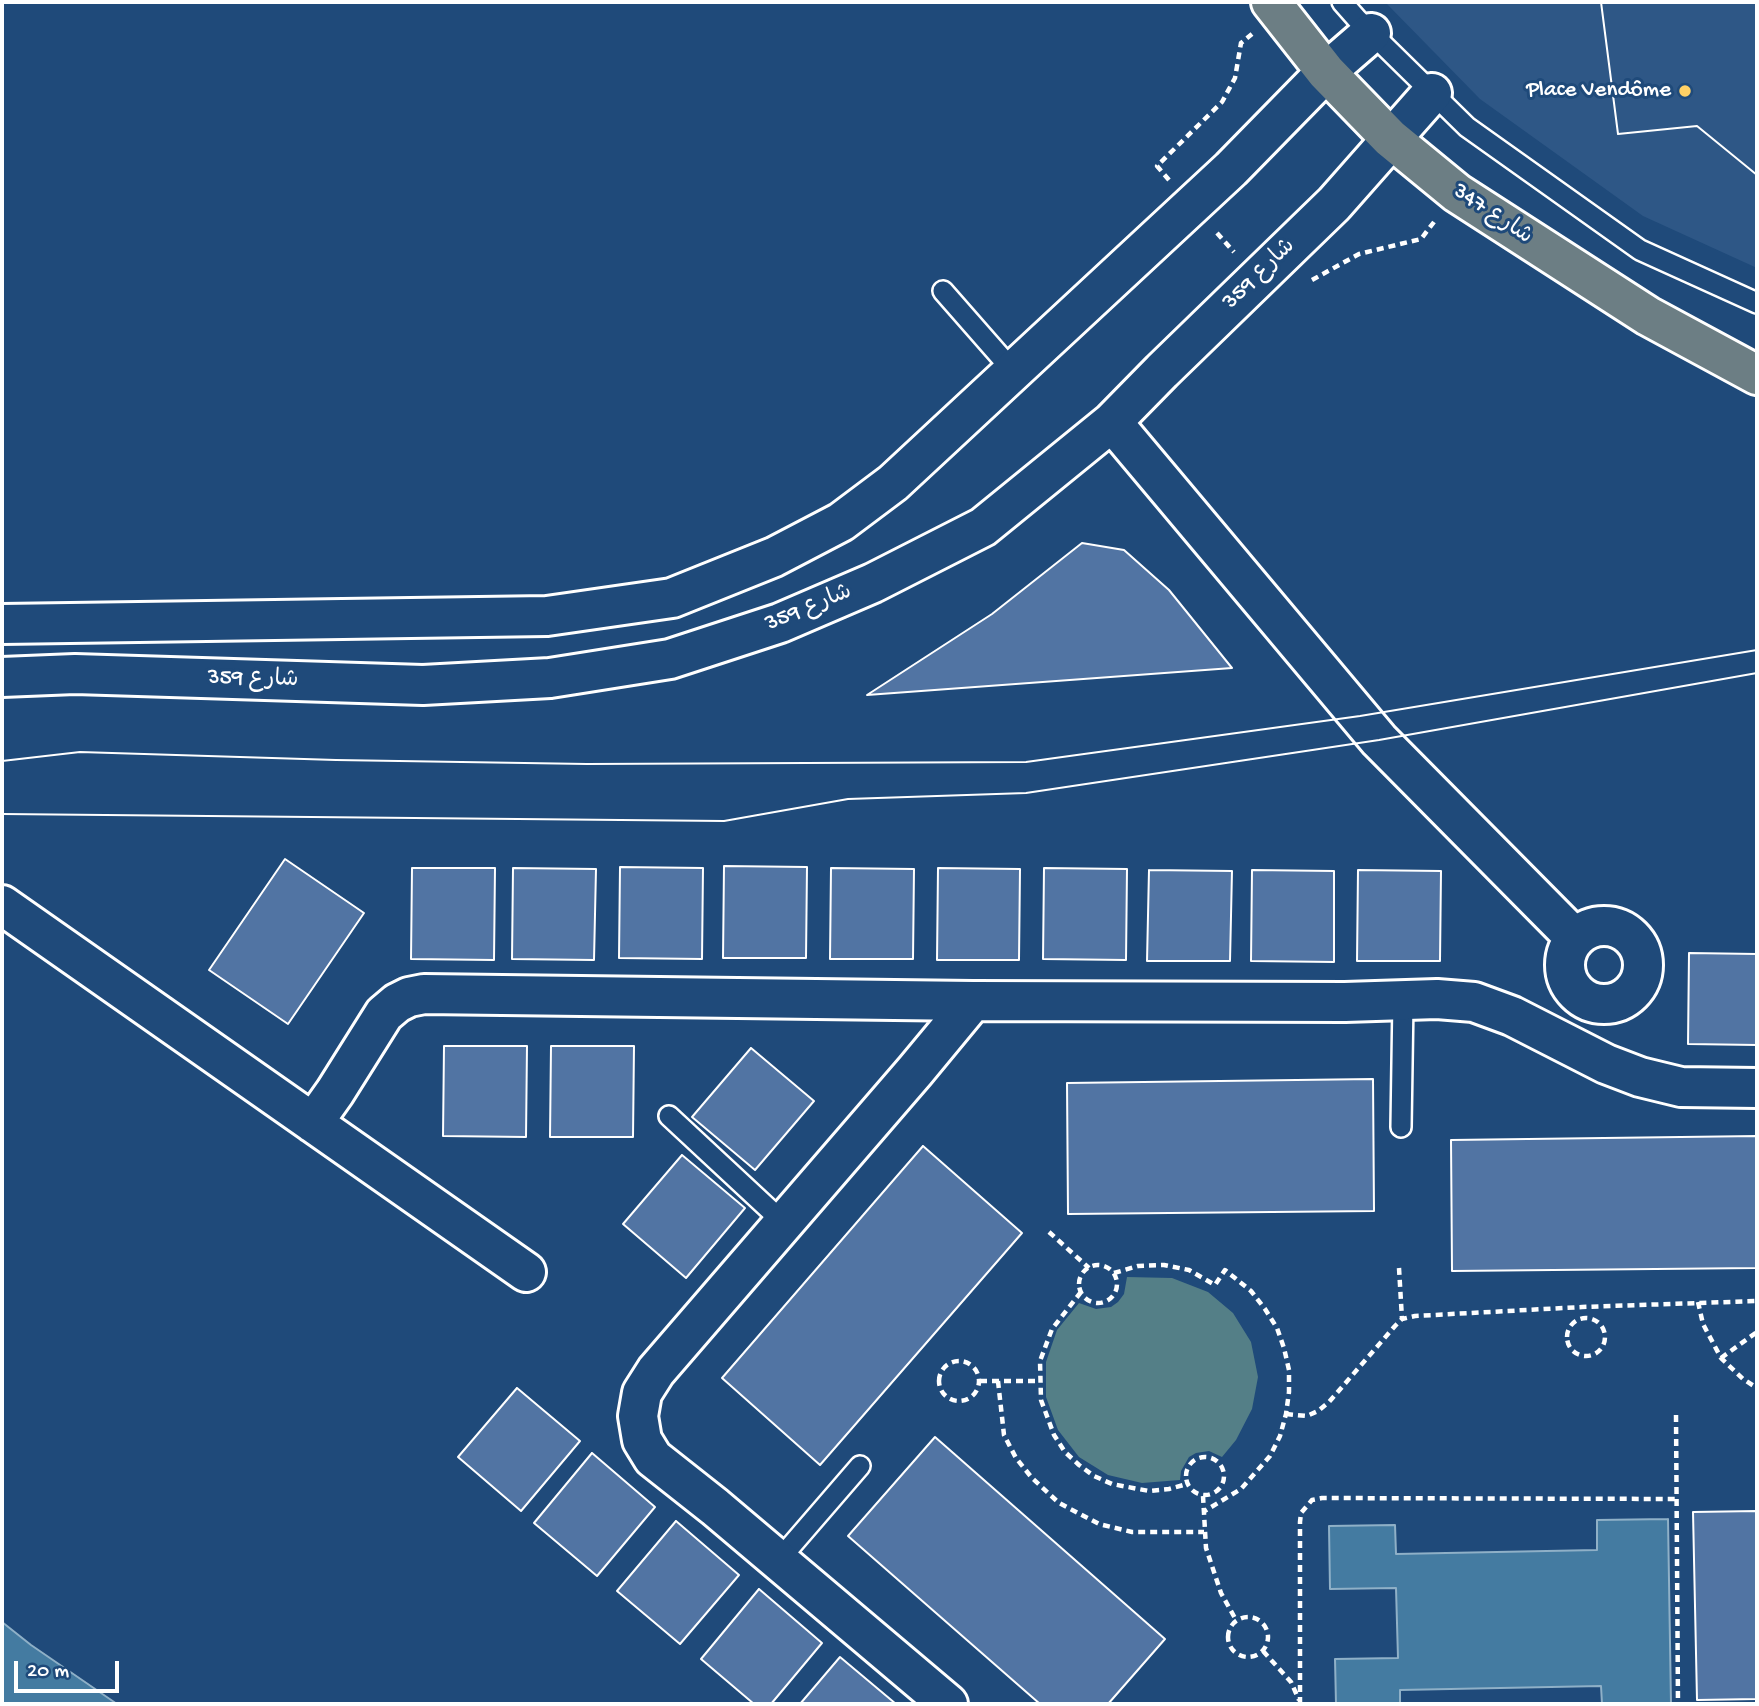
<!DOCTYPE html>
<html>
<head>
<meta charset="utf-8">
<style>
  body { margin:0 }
  #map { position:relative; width:1759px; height:1706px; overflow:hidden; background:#1f4a7a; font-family:"Gochi Hand",sans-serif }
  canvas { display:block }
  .frame { position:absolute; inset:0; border:4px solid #fff; pointer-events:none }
  .scale { position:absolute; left:14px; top:1661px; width:105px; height:32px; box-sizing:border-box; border:4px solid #fff; border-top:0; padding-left:9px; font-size:21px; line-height:24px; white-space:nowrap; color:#fff; -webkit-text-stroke:5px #1f4a7a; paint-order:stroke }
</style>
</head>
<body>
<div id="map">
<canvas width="1759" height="1706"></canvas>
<div class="frame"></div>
<div class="scale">20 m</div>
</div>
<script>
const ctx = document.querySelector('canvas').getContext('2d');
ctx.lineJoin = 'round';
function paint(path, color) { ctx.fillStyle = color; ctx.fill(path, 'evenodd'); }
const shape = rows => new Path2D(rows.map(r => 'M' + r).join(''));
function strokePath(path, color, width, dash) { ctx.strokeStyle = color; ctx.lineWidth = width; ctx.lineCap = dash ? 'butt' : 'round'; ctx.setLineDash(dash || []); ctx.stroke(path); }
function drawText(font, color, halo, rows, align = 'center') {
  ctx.font = font + ' "Gochi Hand","Playpen Sans Arabic",sans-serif'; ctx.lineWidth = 6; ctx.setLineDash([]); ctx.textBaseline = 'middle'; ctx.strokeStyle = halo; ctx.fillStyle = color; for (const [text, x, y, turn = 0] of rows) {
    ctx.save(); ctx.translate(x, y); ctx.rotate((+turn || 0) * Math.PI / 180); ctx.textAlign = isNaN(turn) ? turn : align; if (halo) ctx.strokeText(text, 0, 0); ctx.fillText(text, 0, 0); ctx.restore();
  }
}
const built = shape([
  [1385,2,1757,2,1757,268,1643,216,1480,99]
]);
const green = shape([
  [1127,1277,1172,1278,1208,1292,1233,1313,1251,1342,1258,1377,1252,1409,1236,1440,1222,1457,1209,1451,1196,1453,1189,1457,1181,1471,1180,1480,1142,1483,1108,1475,1079,1457,1058,1430,1046,1397,1046,1362,1057,1330,1079,1303,1096,1309,1111,1307,1118,1302,1124,1294]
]);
const water = shape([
  [1668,1519,1671,1704,1602,1704,1601,1686,1400,1690,1400,1704,1336,1704,1335,1659,1398,1658,1396,1588,1330,1589,1329,1526,1395,1525,1396,1554,1597,1550,1597,1520,1668,1519],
  [2,1622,31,1645,117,1704,2,1704,2,1622]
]);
const building = shape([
  [1601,2,1757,2,1757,175,1697,126,1618,134,1601,2],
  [1601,2,1757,2,1757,175,1697,126,1618,134,1601,2],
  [1082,543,1124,550,1169,590,1232,668,867,695,992,614,1082,543],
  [285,859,364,913,288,1024,209,970,285,859],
  [724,866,807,867,806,958,723,958,724,866],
  [620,867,703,868,702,959,619,958,620,867],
  [412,868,495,868,494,960,411,959,412,868],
  [513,868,596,869,594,960,512,959,513,868],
  [831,868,914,869,913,959,830,959,831,868],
  [938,868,1020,869,1019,960,937,960,938,868],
  [1044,868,1127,869,1126,960,1043,959,1044,868],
  [1149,870,1232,871,1230,961,1147,961,1149,870],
  [1252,870,1334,871,1334,962,1251,961,1252,870],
  [1358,870,1441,871,1440,961,1357,961,1358,870],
  [1689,953,1757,954,1757,1045,1688,1044,1689,953],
  [444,1046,527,1046,526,1137,443,1136,444,1046],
  [551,1046,634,1046,633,1137,550,1137,551,1046],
  [751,1048,814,1101,755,1170,692,1117,751,1048],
  [1373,1079,1374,1211,1068,1214,1067,1083,1373,1079],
  [1757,1136,1757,1268,1452,1271,1451,1140,1757,1136],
  [923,1146,1022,1233,820,1465,722,1378,923,1146],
  [682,1155,745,1208,686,1278,623,1224,682,1155],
  [517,1388,580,1441,521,1511,458,1457,517,1388],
  [935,1437,1165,1639,1108,1704,1040,1704,848,1536,935,1437],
  [592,1453,655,1507,597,1576,534,1523,592,1453],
  [1757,1511,1757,1699,1697,1700,1693,1512,1757,1511],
  [676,1521,739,1575,680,1644,617,1591,676,1521],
  [759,1589,822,1643,771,1704,754,1704,701,1659,759,1589],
  [840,1657,896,1704,800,1704,840,1657]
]);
const path = shape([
  [1169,180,1157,166,1222,102,1235,78,1241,43,1252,34],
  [1217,233,1234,252],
  [1312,280,1359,254,1421,239,1434,222],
  [1049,1232,1089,1268],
  '1079 1284a19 19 0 1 1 38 0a19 19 0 1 1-38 0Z',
  [1399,1268,1402,1319],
  [1114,1273,1138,1266,1164,1265,1189,1270,1215,1285,1225,1270,1251,1291,1265,1309,1277,1328,1284,1348,1289,1370,1289,1392,1286,1414,1280,1436,1270,1456,1241,1489,1203,1512],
  [1081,1292,1052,1329,1040,1361,1041,1400,1054,1435,1065,1452,1079,1465,1094,1476,1112,1484,1149,1491,1169,1489,1187,1484],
  [1698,1302,1703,1324,1721,1358,1743,1379,1757,1388],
  '1567 1337a19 19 0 1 1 38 0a19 19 0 1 1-38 0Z',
  [1721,1358,1757,1332],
  '939 1381a20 20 0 1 1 40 0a20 20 0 1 1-40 0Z',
  [980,1381,1039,1381],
  [998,1381,1004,1435,1016,1458,1032,1478,1059,1503,1099,1524,1132,1532,1204,1532],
  [1286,1414,1307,1416,1318,1411,1329,1402,1395,1326,1402,1319,1415,1316,1582,1307,1757,1301],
  [1676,1415,1678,1704],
  '1186 1476a19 19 0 1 1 38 0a19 19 0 1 1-38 0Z',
  [1203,1496,1206,1548,1221,1593,1236,1620],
  '1228 1637a20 20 0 1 1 40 0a20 20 0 1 1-40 0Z',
  [1263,1651,1291,1682,1299,1700],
  [1300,1704,1300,1522,1301,1513,1312,1500,1322,1498,1677,1499]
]);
const lane = shape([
  [1342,2,1357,19,1467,127,1640,250,1757,303],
  [943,291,1014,372],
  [669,1116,784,1223],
  [1401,1127,1403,1000],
  [778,1561,860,1466]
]);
const street = shape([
  [1112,422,1379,740,1575,938],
  [2,624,547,616,672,598,774,557,841,522,893,483,1231,169,1326,72,1371,33],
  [2,677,75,674,423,685,550,678,670,659,780,623,873,583,983,527,1112,422,1162,371,1334,204,1432,93],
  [2,905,526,1272],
  '1565 965a39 39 0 1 1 78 0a39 39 0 1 1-78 0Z',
  [313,1123,335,1092,384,1014,397,1003,409,997,424,994,973,1001,1345,1002,1437,999,1474,1002,1512,1016,1606,1064,1640,1077,1681,1087,1757,1088],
  [948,1704,715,1507,653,1458,642,1440,638,1416,642,1393,656,1371,915,1071,973,1001]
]);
const primary = shape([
  [1271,2,1326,72,1390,138,1457,193,1648,316,1757,375]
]);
const tram = shape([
  [2,761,80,752,336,760,587,764,1026,762,1360,716,1757,650],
  [2,814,724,821,848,799,1026,793,1379,740,1757,673]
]);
const markers = [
  [1685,91,7,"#ffd166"]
];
const poiNames = [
  ["Place Vendôme",1671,91]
];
const streetNames = [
  ["شارع 347",1492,215,34],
  ["شارع 359",1260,275,-44],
  ["شارع 359",809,609,-22],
  ["شارع 359",253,680,2]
];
paint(built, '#2e5786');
paint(green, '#547f87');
paint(water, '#447ba1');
strokePath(water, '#8fb0c7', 2);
paint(building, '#5174a3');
strokePath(building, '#fff', 2);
strokePath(lane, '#fff', 24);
strokePath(street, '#fff', 44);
strokePath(primary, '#fff', 44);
strokePath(path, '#fff', 4.5, [7, 5]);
strokePath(lane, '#1f4a7a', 19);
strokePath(street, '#1f4a7a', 38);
strokePath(primary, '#6c7e84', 38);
strokePath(tram, '#fff', 2);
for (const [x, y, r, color] of markers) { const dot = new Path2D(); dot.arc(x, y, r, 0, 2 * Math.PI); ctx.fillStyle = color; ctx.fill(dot); strokePath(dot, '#1f4a7a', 2.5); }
drawText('23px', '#fff', '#1f4a7a', poiNames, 'right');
drawText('23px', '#fff', '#1f4a7a', streetNames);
</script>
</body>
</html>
